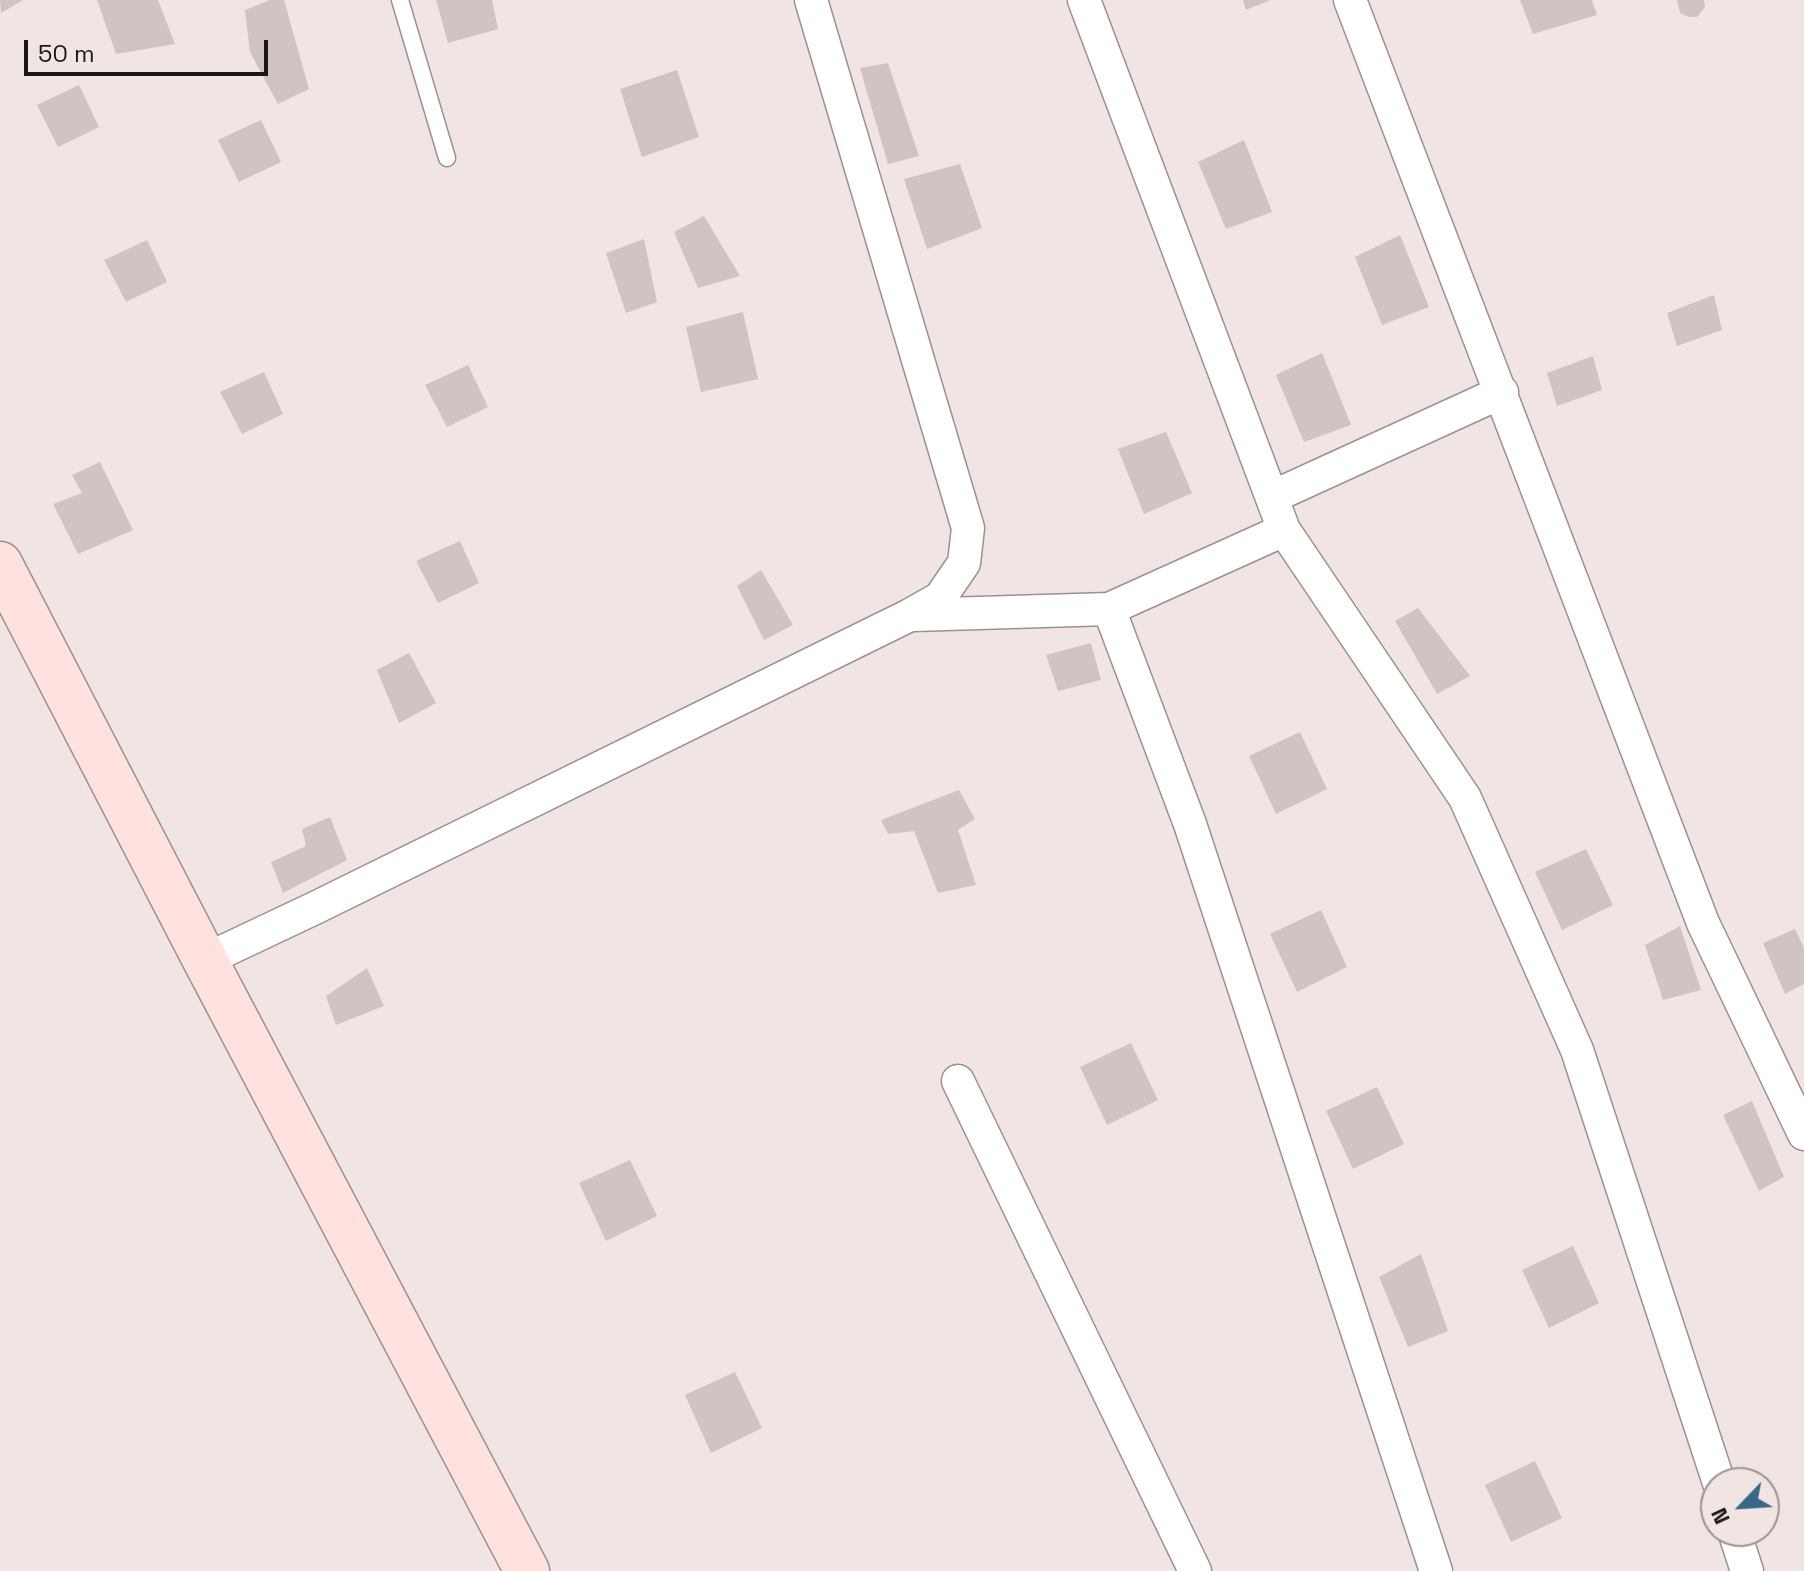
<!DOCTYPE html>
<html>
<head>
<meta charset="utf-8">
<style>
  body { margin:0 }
  #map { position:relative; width:1804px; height:1571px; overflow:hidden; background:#f1e5e4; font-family:"Space Grotesk",sans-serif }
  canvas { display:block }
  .north { position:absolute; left:1700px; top:1467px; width:80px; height:80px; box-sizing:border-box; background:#f1e5e4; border:2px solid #9b9392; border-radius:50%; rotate:245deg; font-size:22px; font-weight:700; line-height:32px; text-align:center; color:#1b1716 }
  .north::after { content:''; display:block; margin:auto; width:28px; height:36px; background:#366986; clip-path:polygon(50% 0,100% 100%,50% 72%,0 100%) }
  .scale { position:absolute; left:24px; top:40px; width:244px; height:36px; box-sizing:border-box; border:4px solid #1b1716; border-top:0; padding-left:10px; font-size:24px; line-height:28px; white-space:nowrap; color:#1b1716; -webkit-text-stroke:6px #f1e5e4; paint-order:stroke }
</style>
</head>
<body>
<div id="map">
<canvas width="1804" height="1571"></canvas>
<div class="north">N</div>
<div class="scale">50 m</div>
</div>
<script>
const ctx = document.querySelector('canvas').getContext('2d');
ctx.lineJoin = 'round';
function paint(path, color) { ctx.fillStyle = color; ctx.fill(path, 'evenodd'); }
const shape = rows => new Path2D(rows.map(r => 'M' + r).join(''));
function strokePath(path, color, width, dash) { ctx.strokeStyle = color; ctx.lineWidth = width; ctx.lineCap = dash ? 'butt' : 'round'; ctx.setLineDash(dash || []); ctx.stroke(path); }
const building = shape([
  [0,0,23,0,1,13],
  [97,0,158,0,175,44,116,54],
  [270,0,284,0,309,89,278,104,250,52,245,10],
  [436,0,492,0,498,29,448,43],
  [1243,0,1271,0,1246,10],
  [1520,0,1592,0,1597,15,1533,34],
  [1677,0,1704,0,1705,7,1697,17,1689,17,1680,13],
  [888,63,919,156,888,164,860,68],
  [677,70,699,137,642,157,620,89],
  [79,85,99,127,58,147,37,105],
  [261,120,281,162,239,182,218,140],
  [1244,140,1272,212,1226,229,1198,162],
  [960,164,982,228,927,249,904,179],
  [704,216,740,276,698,288,674,232],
  [1400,235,1429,307,1382,325,1355,257],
  [644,239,657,302,626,313,606,253],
  [147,240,167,282,126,302,104,260],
  [1714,295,1722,330,1677,346,1667,313],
  [743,312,758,379,701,392,686,327],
  [1322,353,1351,425,1304,442,1276,375],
  [1593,356,1602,390,1557,406,1547,373],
  [468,365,488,407,447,427,425,385],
  [264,372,283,414,242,434,220,392],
  [1166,432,1192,493,1144,514,1118,449],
  [100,462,133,530,78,554,53,504,82,493,72,475],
  [460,541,479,583,438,603,416,561],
  [761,570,793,625,764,640,737,586],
  [1418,608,1470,676,1437,694,1395,621],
  [1091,643,1101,680,1058,691,1046,655],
  [409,653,436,703,399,723,377,670],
  [1300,732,1327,789,1276,814,1249,756],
  [959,790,975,819,958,830,976,885,938,893,914,831,888,834,881,820],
  [330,817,347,860,283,893,271,862,306,846,302,829],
  [1586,849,1613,905,1562,930,1535,872],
  [1321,910,1347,967,1297,992,1270,934],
  [1680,926,1701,990,1663,1000,1645,945],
  [1795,929,1804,948,1804,984,1785,994,1763,943],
  [367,968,384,1006,336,1025,326,996],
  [1131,1043,1158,1100,1107,1125,1080,1067],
  [1377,1087,1404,1144,1353,1169,1326,1111],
  [1752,1101,1784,1177,1759,1191,1723,1115],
  [630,1160,657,1216,606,1241,579,1183],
  [1573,1246,1599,1303,1549,1328,1522,1270],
  [1421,1254,1448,1331,1408,1347,1379,1277],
  [735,1372,762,1428,711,1453,685,1395],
  [1535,1461,1562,1518,1511,1542,1485,1485]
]);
const lane = shape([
  [400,0,447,158]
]);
const street = shape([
  [1084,0,1284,530,1465,798,1577,1050,1719,1483],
  [1350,0,1703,923,1804,1134],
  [1272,497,1502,392],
  [1109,609,1284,530],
  [913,615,1109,609,1190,824,1436,1571],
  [205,960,317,907,910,615,940,598,964,563,968,528,811,0],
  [958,1081,1195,1571],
  [1734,1531,1747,1571]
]);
const secondary = shape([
  [0,564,205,960,527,1571]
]);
paint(building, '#cfc4c3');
strokePath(lane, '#9c9190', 19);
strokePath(street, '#9c9190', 35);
strokePath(secondary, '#9c9190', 47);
strokePath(lane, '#fff', 16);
strokePath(street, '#fff', 32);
strokePath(secondary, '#ffe2df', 44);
</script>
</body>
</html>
